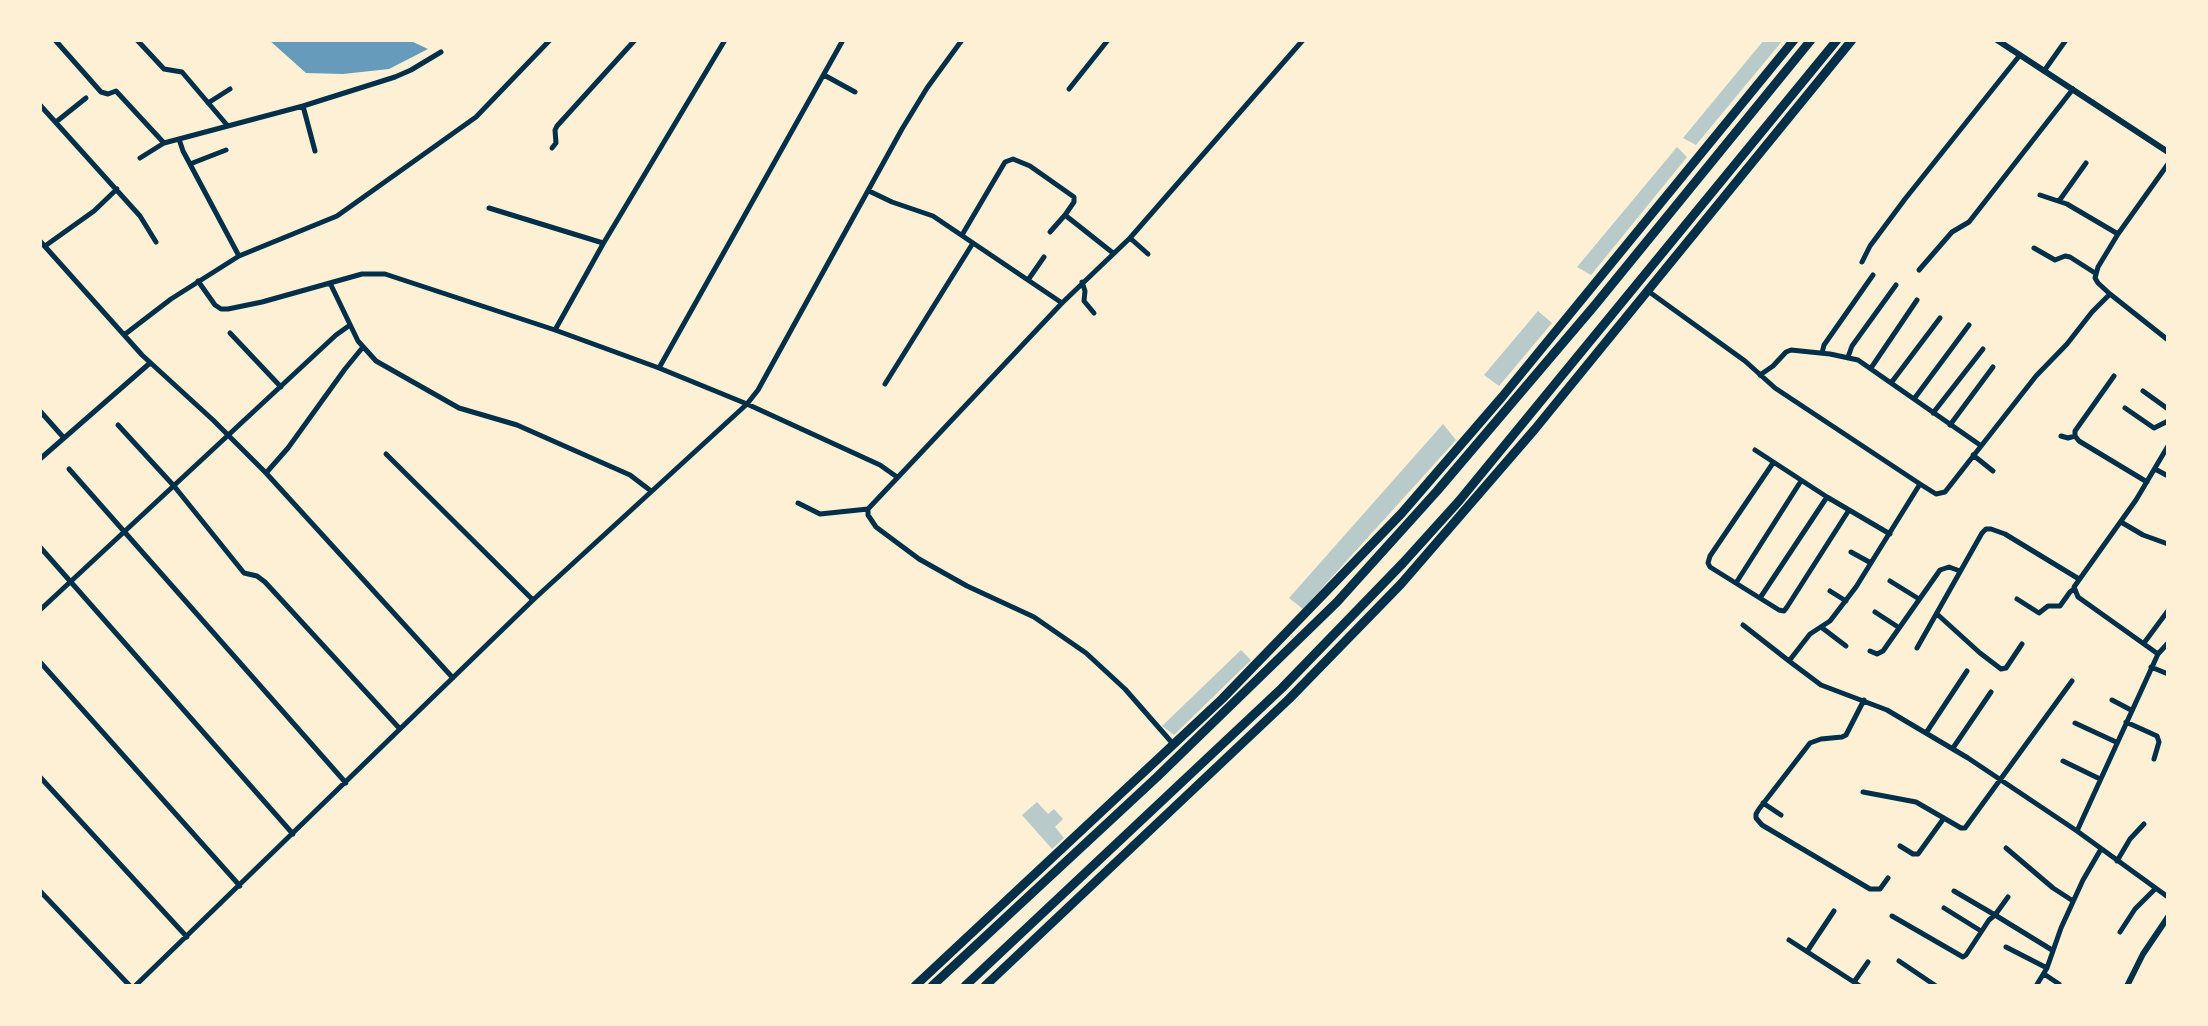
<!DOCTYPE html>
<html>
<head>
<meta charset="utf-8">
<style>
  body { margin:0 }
  #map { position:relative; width:2208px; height:1026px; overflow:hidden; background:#fdf0d5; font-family:"Open Sans",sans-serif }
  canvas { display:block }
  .frame { position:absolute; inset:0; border:42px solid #fdf0d5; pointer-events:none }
</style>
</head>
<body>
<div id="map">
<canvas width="2208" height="1026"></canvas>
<div class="frame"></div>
</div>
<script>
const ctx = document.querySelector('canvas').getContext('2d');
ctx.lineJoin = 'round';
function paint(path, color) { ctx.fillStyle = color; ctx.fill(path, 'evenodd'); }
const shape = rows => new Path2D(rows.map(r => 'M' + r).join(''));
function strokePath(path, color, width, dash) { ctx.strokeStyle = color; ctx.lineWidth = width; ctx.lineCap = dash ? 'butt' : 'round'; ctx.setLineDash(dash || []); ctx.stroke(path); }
const green = shape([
  [1764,40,1783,40,1696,145,1683,138],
  [1677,147,1687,157,1591,275,1577,267],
  [1538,311,1552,323,1499,386,1484,375],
  [1443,424,1456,440,1303,609,1289,598],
  [1241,650,1251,660,1174,735,1162,726],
  [1037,802,1048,814,1054,809,1063,819,1055,827,1064,838,1052,849,1022,815]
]);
const water = shape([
  [269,40,409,40,428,49,389,69,343,74,306,73]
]);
const minor = shape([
  [55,40,101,92,108,94,116,91,164,143],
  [137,40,164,69,182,72,227,125],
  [2044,71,2066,40],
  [824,75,855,92],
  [1069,89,1108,40],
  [208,103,230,89],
  [40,105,140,216,156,242],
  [303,106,315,151],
  [56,122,86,98],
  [179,139,183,151,239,256],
  [552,148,556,143,555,130,557,126,635,40],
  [140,158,164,143,303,106,395,77,411,70,441,52],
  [190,164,226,150],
  [2168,164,2118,234,2098,267,2095,278,2098,283,2110,294,2092,312,2067,344,2036,376,1945,492,1936,494,1920,484,1856,587,1830,621,1810,634,1789,661,1821,685,1887,710,1968,758,2077,831,2168,897],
  [869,191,892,202,933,216,1062,303],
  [2040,195,2067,204,2118,234],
  [2059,201,2086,163],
  [489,208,603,243],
  [1050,232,1065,215],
  [962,235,1005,162,1013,159,1030,166,1074,197,1074,202,1065,215,1113,253],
  [1130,238,1148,254],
  [40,241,142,355,213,420,266,473,453,678],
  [45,246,94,211,117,189],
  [2034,248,2055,260,2065,256,2070,257,2095,273],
  [1862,262,1870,246,1905,199,2020,55],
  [1919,270,1952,232,1969,222,2073,89],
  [1028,280,1044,257],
  [198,281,215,305,221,309,228,309,262,302,362,274,385,274,555,330,659,368,747,404,880,465,897,477],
  [1082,282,1085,291,1084,301,1094,313],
  [330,283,358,341,376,361,459,408,517,425,630,475,651,491],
  [1648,291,1745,361,1775,388,1920,484],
  [2110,294,2168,340],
  [555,330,603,244,725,40],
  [230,333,281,387],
  [124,335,171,299,239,256,337,216,476,117,550,40],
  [1822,353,1824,345,1873,275],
  [1848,357,1852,346,1896,285],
  [659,368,843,40],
  [1871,368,1917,300],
  [1760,375,1773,366,1786,352,1791,350,1830,354,1858,360,1980,445],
  [2114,376,2075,431,2075,436,2079,441,2147,482],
  [1891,383,1940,318],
  [885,384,973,243],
  [2143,391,2168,409],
  [1914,399,1969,325],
  [2125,408,2154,428,2168,421],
  [40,411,64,438],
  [1933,413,1983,349],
  [118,425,174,486,244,573,257,576,265,582,400,729],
  [1950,425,1993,367],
  [2061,436,2068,438,2075,436],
  [1755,450,1827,497,1890,534],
  [386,454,533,600],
  [1973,455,1993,471],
  [40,459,150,363],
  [1773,463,1710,556,1708,563,1710,567,1779,610,1784,611,1787,607,1849,510],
  [69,469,346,783],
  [2155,469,2168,476],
  [266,473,288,448,345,369,363,347],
  [798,503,820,514,868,509],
  [2121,522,2143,535,2168,544],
  [40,547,293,834],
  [1851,552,1871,563],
  [1890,581,1919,599],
  [1736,583,1801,481],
  [1830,591,1846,601],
  [1760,598,1827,497],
  [2017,599,2039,613,2048,606,2060,606,2070,592,2074,589],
  [40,610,336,335,350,325],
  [1875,612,1898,627],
  [1937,614,1980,653,2001,669,2006,668,2022,644],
  [1743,625,1789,661],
  [1821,627,1846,646],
  [2144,643,2167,612],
  [1917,648,1982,533,1986,529,1991,529,2005,534,2079,579],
  [1870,651,1877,654,1883,651,1940,570,1949,567,1960,571],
  [2158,654,2168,643],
  [40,662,240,886],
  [2151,667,2168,674],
  [1864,700,1846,735,1842,737,1821,739,1810,743,1759,809,1756,814,1756,818,1762,825,1870,889,1880,889,1888,878],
  [2112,700,2131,710],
  [2126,722,2157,736,2159,742,2154,759],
  [2075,723,2116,742],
  [1926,733,1967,671],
  [1174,745,1125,689,1086,653,1034,617,967,586,919,559,876,527,868,515,868,509,1062,303,1130,238,1303,40],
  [1953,748,1991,692],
  [2063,761,2100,779],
  [40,777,187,937],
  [1863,792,1916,802,1961,828,1965,828,2072,681],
  [1763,803,1781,815],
  [2077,831,2158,654,2078,597,2074,587,2136,500,2168,446],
  [1900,846,1913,854,1918,854,1944,818],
  [2006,848,2053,888,2073,901],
  [2117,861,2130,839,2144,824],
  [40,891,130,986],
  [1954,891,1995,915,2008,897],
  [1944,908,1981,931],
  [1892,916,1963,957,1966,955,1989,920,1995,915,2052,950],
  [2120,932,2135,909,2155,889],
  [1789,940,1860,986],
  [2006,947,2047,968],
  [1808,950,1834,911],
  [1899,961,1936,986],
  [2044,974,2059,984],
  [1854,982,1868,962],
  [135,986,533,600,747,404,758,390,902,129,927,88,962,40],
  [2036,986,2047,968,2061,928,2083,880,2101,849]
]);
const tertiary = shape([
  [1997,40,2168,152],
  [2127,986,2143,954,2168,917]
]);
const trunk = shape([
  [915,986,1222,699,1401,514,1502,397,1794,40],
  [932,986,1157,777,1337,602,1437,491,1595,305,1811,40],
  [965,986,1282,688,1403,563,1459,501,1837,40],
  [985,986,1289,699,1401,584,1535,429,1852,40]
]);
paint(green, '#b9caca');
paint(water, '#669bbc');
strokePath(minor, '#003049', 5);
strokePath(tertiary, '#003049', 6);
strokePath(trunk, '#003049', 9);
</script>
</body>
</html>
